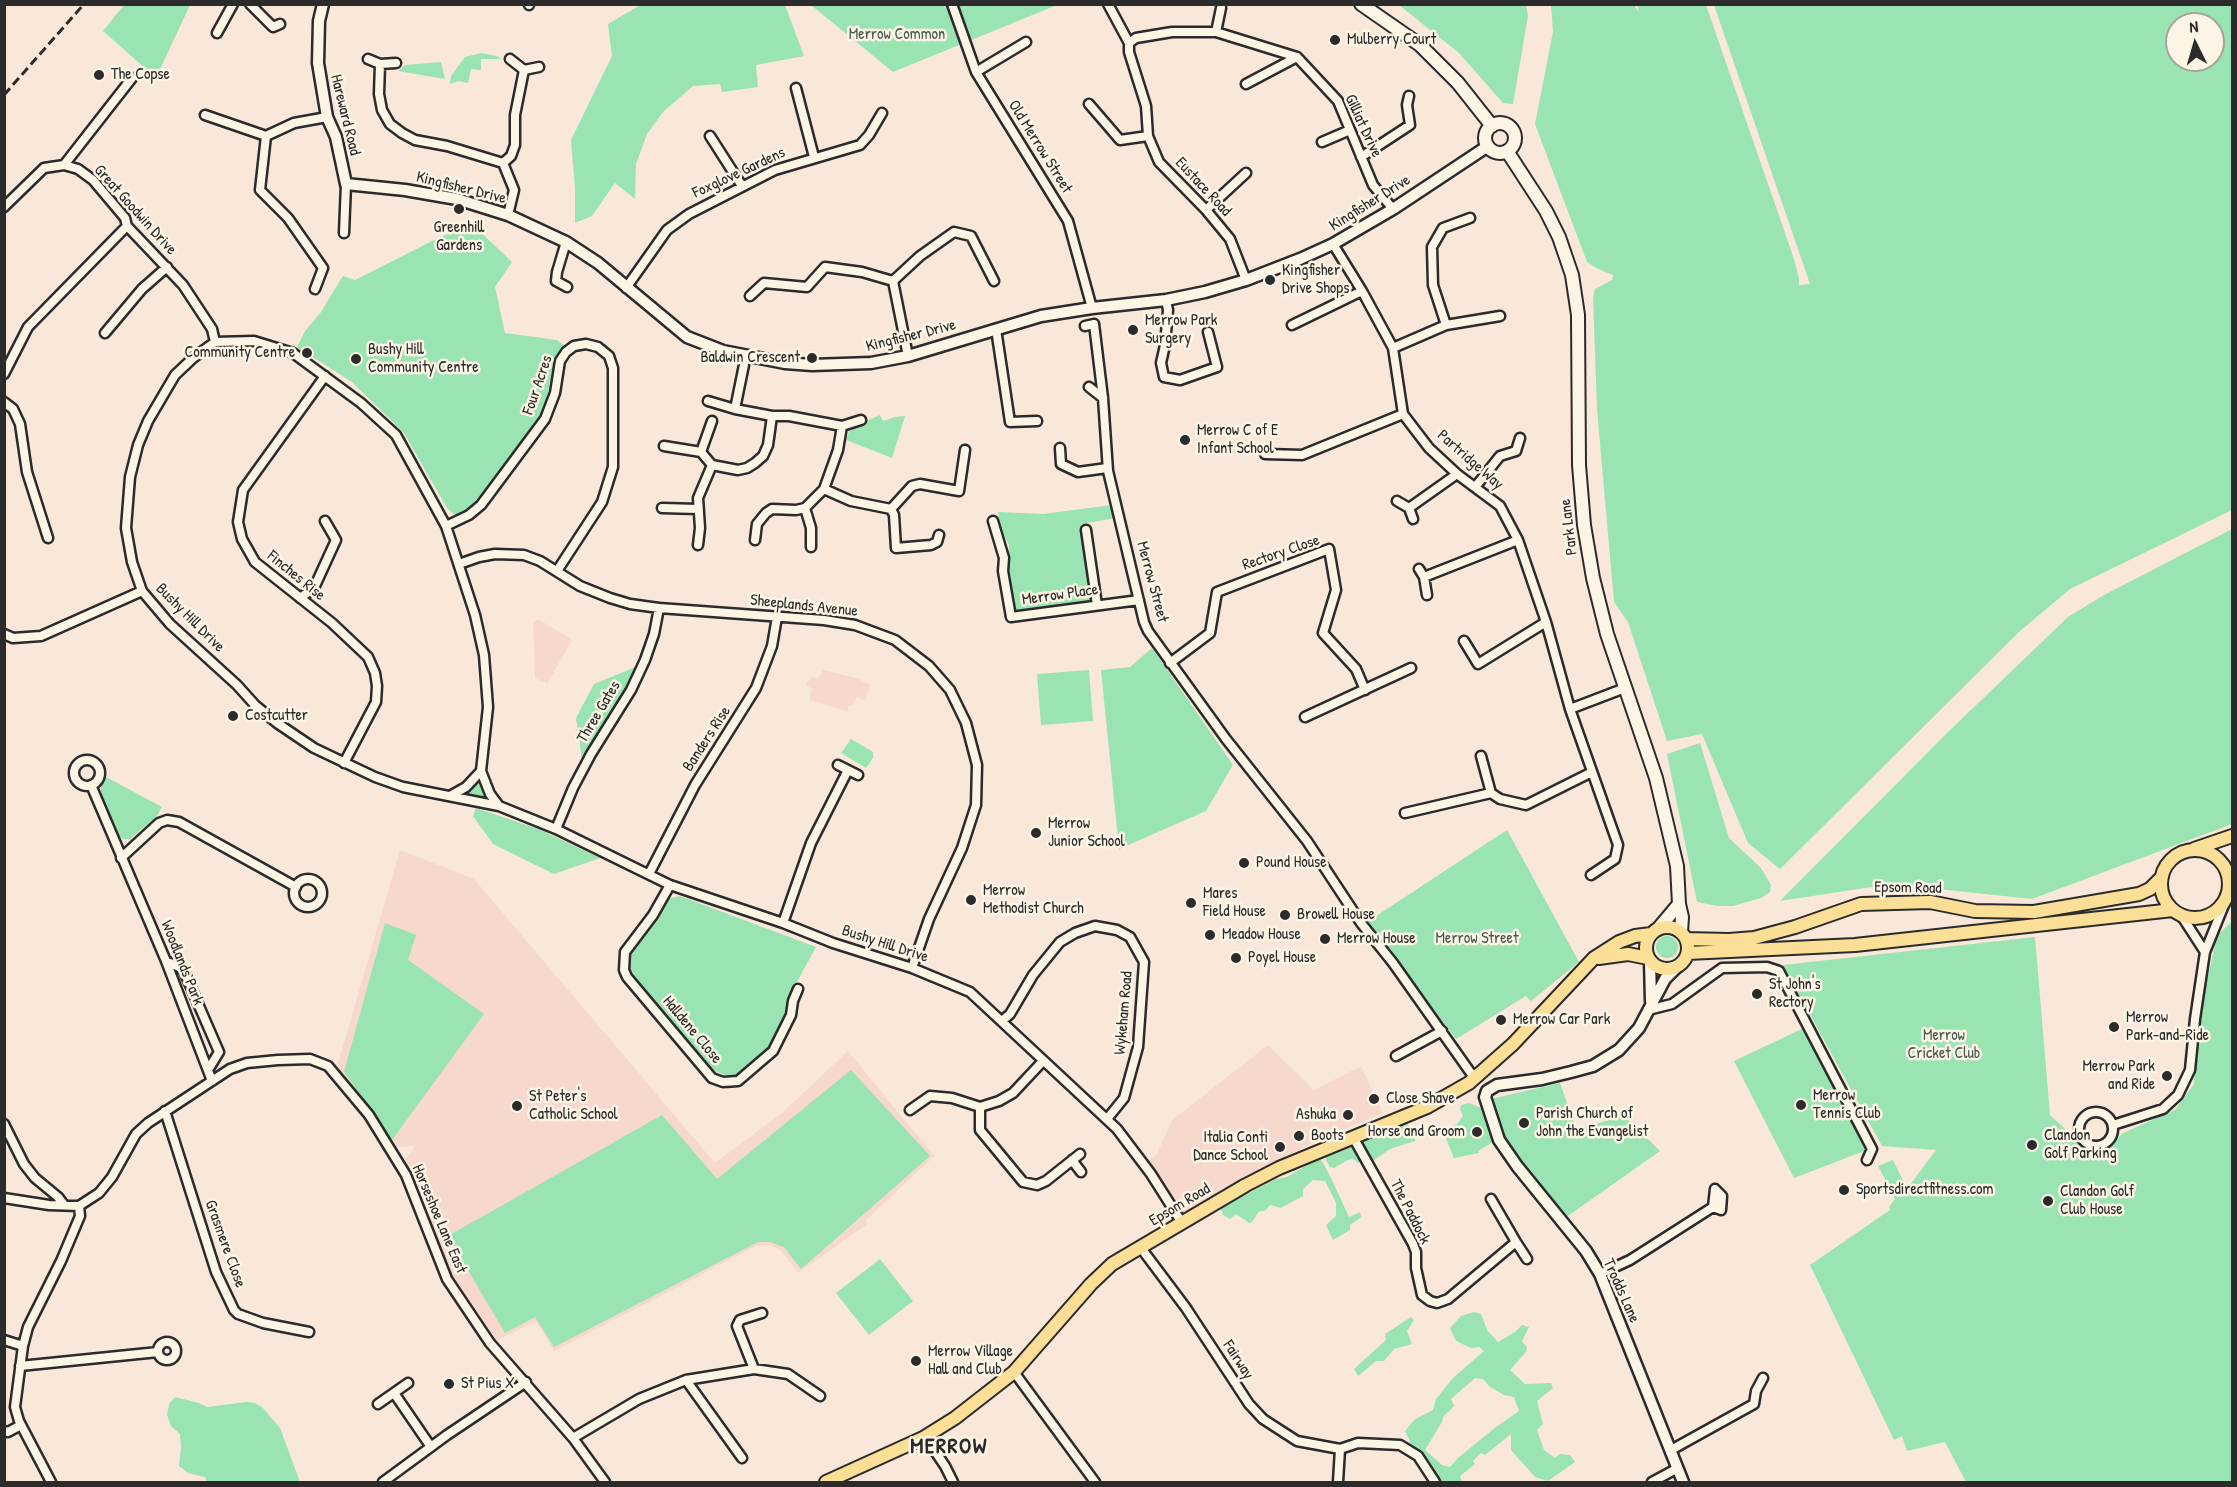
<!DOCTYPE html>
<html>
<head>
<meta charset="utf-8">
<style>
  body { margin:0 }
  #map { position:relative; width:2237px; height:1487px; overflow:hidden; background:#f9e8da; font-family:"Patrick Hand",sans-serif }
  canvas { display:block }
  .frame { position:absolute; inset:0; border:6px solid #2b2b2b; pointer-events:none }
  .north { position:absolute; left:2165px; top:12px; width:60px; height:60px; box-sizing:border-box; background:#fcf5e5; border:2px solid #a8a49b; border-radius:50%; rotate:355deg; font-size:16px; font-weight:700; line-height:24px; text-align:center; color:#2b2b2b }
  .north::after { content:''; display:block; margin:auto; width:21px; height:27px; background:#2b2b2b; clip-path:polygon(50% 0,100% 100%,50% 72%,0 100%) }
</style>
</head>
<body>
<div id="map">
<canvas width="2237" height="1487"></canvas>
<div class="frame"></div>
<div class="north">N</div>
</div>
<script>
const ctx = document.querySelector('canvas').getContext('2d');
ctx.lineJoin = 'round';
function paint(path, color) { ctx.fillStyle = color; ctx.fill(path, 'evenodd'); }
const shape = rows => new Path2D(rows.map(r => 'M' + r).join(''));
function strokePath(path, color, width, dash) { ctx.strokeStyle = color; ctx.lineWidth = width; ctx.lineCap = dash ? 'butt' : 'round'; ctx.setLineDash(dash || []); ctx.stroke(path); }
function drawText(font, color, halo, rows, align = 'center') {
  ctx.font = font + ' "Patrick Hand",sans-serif'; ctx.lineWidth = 5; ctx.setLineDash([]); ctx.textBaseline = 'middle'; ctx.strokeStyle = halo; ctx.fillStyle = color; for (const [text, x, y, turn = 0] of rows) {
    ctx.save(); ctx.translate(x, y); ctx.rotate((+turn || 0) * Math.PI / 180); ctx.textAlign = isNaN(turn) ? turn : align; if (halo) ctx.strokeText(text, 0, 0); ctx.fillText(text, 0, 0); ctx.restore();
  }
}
const built = shape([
  [538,619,572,640,547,684,535,678,533,624],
  [823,670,856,678,871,685,864,700,857,697,852,706,849,705,847,711,809,700,812,689,806,685,811,676,818,679],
  [400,850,474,879,715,1163,781,1114,848,1051,934,1156,865,1221,867,1224,798,1273,781,1251,770,1245,756,1246,554,1351,536,1321,496,1341,462,1295,442,1261,444,1260,430,1218,436,1209,426,1205,405,1160,415,1146,397,1147,337,1067],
  [1268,1045,1314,1090,1361,1066,1383,1113,1314,1142,1263,1168,1279,1168,1182,1223,1144,1164,1157,1154,1172,1120]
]);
const green = shape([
  [642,4,785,5,804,56,756,65,758,87,722,92,720,84,693,86,663,112,647,134,636,164,635,199,615,183,592,216,575,223,575,188,571,140,612,56,608,24],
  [124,5,190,5,156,78,103,31],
  [811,5,1057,5,893,72],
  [1399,5,1526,5,1528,16,1513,104,1503,103,1459,53],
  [1551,5,1634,5,1639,13,1637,5,1706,5,1794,259,1799,279,1799,285,1810,284,1714,5,2232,5,2232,510,2070,589,2020,631,1780,869,1748,843,1702,734,1667,741,1628,622,1614,602,1597,409,1593,298,1595,289,1612,280,1613,275,1598,269,1587,262,1535,124,1553,32],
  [2177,24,2213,24,2213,60,2177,60],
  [481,53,497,56,501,59,481,59,481,70,471,69,468,83,459,81,450,84,451,76,465,57],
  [441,62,445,79,398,71,405,65],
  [473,225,512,262,495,287,505,333,557,340,564,345,554,359,547,397,540,416,474,505,466,512,455,515,447,508,404,433,352,382,297,347,305,331,321,312,343,276,355,280,440,237],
  [880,415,883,421,895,417,905,416,892,458,846,440,849,431,860,427,860,424],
  [1112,505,1116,518,1081,524,1092,602,1016,612,1008,571,1009,545,1000,529,998,512,1043,514],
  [2232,529,2232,824,2032,899,1891,884,1780,901,1947,733,2068,617,2104,595],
  [1152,648,1233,765,1206,811,1119,849,1101,670,1130,667],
  [638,666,582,760,576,718,594,684],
  [1089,670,1093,721,1041,725,1037,674],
  [851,739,873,752,873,758,866,768,841,753],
  [1700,743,1729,838,1761,868,1771,885,1770,892,1761,898,1733,906,1717,906,1697,902,1667,754],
  [106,777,162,807,157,816,130,839,123,839,119,836,101,794,101,786],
  [479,781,485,795,488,799,464,792],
  [476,808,541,830,600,858,554,874,493,844,473,816],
  [1507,830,1579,962,1531,1001,1526,996,1456,1039,1367,922],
  [680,896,816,947,792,991,774,1045,734,1078,712,1070,632,976,629,968,631,952,667,899],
  [2232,921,2232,1482,1966,1482,1945,1442,1907,1451,1902,1436,1894,1440,1810,1265,1890,1210,1889,1207,1895,1199,1878,1166,1893,1160,1907,1189,1936,1150,1882,1146,1783,965,2035,937,2050,1115,2089,1151,2108,1148,2123,1133,2175,1110,2194,1084,2197,1026,2217,936],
  [385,923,416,935,408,960,484,1014,392,1140,344,1072],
  '1656 947a11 11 0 1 1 22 0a11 11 0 1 1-22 0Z',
  [1806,1027,1867,1150,1794,1178,1734,1061],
  [851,1070,930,1156,801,1269,784,1247,770,1242,758,1242,554,1347,535,1317,505,1333,448,1236,662,1115,717,1179],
  [1560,1083,1577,1130,1624,1115,1660,1151,1565,1218,1519,1159,1515,1158,1502,1138,1491,1099],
  [1469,1103,1481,1108,1493,1142,1478,1151,1479,1153,1454,1158,1443,1131,1457,1124,1463,1116,1460,1109,1461,1105],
  [1407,1124,1415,1131,1415,1141,1390,1149,1374,1160,1365,1159,1358,1163,1353,1159,1348,1160,1334,1168,1330,1167,1326,1160,1326,1157,1391,1127],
  [1318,1159,1322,1161,1331,1178,1349,1217,1360,1212,1361,1217,1350,1225,1350,1230,1333,1240,1326,1225,1336,1216,1336,1203,1325,1181,1313,1180,1303,1189,1303,1196,1281,1208,1270,1205,1265,1211,1259,1211,1252,1222,1249,1223,1236,1214,1230,1219,1223,1215,1221,1208,1276,1179,1287,1177],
  [880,1259,913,1301,869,1335,836,1293],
  [1474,1312,1481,1314,1487,1330,1498,1342,1515,1332,1522,1325,1529,1327,1522,1341,1527,1347,1526,1352,1510,1370,1525,1384,1551,1383,1553,1388,1537,1401,1543,1424,1537,1430,1544,1450,1555,1458,1560,1454,1570,1455,1575,1462,1548,1481,1535,1477,1511,1450,1511,1434,1485,1455,1481,1453,1473,1461,1475,1464,1460,1476,1462,1482,1439,1482,1408,1445,1410,1441,1405,1431,1414,1420,1433,1410,1436,1399,1453,1378,1484,1351,1479,1347,1471,1348,1456,1341,1450,1328,1461,1316],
  [1475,1378,1483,1379,1490,1387,1504,1395,1514,1397,1519,1411,1496,1427,1458,1458,1450,1467,1442,1465,1425,1450,1442,1422,1443,1417,1454,1406,1451,1399],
  [1411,1317,1414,1320,1407,1331,1412,1344,1394,1349,1384,1361,1376,1361,1358,1376,1354,1369,1386,1340,1385,1334],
  [175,1397,199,1403,207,1407,246,1402,255,1403,262,1407,280,1428,300,1482,207,1482,205,1477,188,1473,179,1466,181,1447,180,1434,171,1426,167,1415,169,1404]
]);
const minor = shape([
  [250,4,273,27,280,24],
  [952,4,976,72,1068,221,1092,308],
  [1108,4,1129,43,1129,52,1146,106,1148,136,1159,162,1206,210,1230,239,1246,280],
  [529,5,529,4],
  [1216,32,1221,8],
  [217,33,233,4],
  [1129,43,1136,38,1172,32,1216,32,1297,57,1338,101,1373,185,1393,209],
  [368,59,380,64,379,94,382,110,390,124,402,133,415,140,447,146,503,163,514,190,508,215],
  [510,59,524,70,539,67],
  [380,64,396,63],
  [976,72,1026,42],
  [1246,84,1297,57],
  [796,88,814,157],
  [1089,104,1120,140,1148,136],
  [205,115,266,136],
  [266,136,260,190,288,218,323,268,315,289],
  [266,136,294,123,327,117],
  [710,136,742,186],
  [1322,142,1350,130],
  [1361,157,1410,125,1407,105,1409,96],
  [503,163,511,156,515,145,515,115,524,70],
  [64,165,132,78],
  [4,207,44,168,64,165,78,169,93,180,125,218,127,226,183,285,212,329,215,342],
  [1206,210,1246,173],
  [1470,218,1443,228,1432,247,1433,285,1446,325,1500,316],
  [344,233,346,184],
  [566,242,557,272,556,281,567,287],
  [1333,244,1362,291,1393,348,1403,414,1429,448,1457,474,1500,506,1518,540,1546,622,1570,709,1625,688],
  [626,288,667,230,689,214,775,170,860,145,869,135,882,113],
  [750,296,764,283,807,287,825,267,862,272,893,281],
  [1166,300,1168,310,1165,345,1161,363,1164,377,1180,380,1217,367,1208,332],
  [1292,325,1362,291],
  [1085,326,1094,324,1103,398,1108,471,1144,622,1148,631,1226,739,1307,841,1361,923,1393,963,1475,1079],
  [996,329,1010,422,1037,421],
  [105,333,142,289,167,267],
  [1393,348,1446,325],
  [746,355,735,409,772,416,789,416,842,426],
  [908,356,893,281,920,256,954,232,971,236,994,281],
  [4,374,28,327,127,226],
  [325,376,243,490,238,522,242,539,255,562,332,623,368,657,375,673,377,686,376,702,344,763],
  [1089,387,1103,398],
  [708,401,735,409],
  [4,402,13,409,20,424,27,472,48,538],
  [712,421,701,452,712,465],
  [842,426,861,420],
  [664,446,701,452],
  [1060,448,1061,464,1078,472,1107,468],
  [1265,454,1302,455,1403,414],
  [1476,486,1500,456,1516,451,1520,438],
  [824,489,851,501,891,509,894,515,896,548,931,545,937,542,939,535],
  [1397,501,1409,508,1413,519],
  [662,508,698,509],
  [805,508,811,528,811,547],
  [1409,508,1457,474],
  [891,509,912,486,920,484,959,491,965,450],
  [993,521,1004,558,1003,571,1011,617,1139,600],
  [446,526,469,515,481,505,545,419,555,393,560,361,566,352,574,346,586,344,598,347,609,356,613,368,613,467,602,502,557,571],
  [1086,530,1097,605],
  [755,540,757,524,766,513,772,509,796,510,805,508,824,489,838,450,842,426],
  [698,545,700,528,698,498,712,465,738,470,747,468,755,463,763,456,768,445,772,416],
  [459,564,479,557,495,554,524,555,540,561,580,586,610,598,630,604,659,608,824,620,855,625,895,640,929,666,950,690,966,723,977,765,976,805,962,848,929,919,912,968],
  [1419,569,1424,577,1427,595],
  [1424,577,1518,540],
  [300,598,314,588,336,540,325,521],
  [4,634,13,638,41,636,142,591],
  [1464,641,1478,664,1546,622],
  [1170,663,1210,633,1217,592,1329,549,1336,590,1323,633,1356,669,1365,690],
  [1570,709,1618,845,1615,859,1591,875],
  [1305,717,1411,668],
  [1481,756,1491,793],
  '74 773a13 13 0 1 1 26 0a13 13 0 1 1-26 0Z',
  [838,765,858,775],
  [91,785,166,961,212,1081],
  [450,796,466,787,481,771],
  [499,806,490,794,481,771,488,707,484,655,475,615,446,526,396,435,361,403,293,353,254,341,215,342,193,358,175,375,148,421,138,445,130,477,126,528,132,562,142,591,170,624,237,685,255,705,277,723,314,748,375,777,403,787,499,806,556,829,670,885,783,923,833,943,912,968,970,992,1117,1129,1151,1174,1182,1223],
  [1405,813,1491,793,1500,799,1526,805,1592,772],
  [556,829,573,788,591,754,631,690,645,660,654,634,659,608],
  [121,858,159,823,167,820,179,822,296,887],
  [649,874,695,785,756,688,772,646,777,617],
  '294 893a14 14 0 1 1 28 0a14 14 0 1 1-28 0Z',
  [670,885,653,915,625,952,624,970,627,977,712,1078,723,1082,738,1081,773,1051,791,1015,793,1001,798,989],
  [2181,915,2205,952],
  [783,923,811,843,848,770],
  [166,961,183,969,219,1052,208,1070],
  [1648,1010,1672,1004,1722,968,1767,967,1779,971,1872,1149,1867,1160],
  [1002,1021,1010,1014,1033,975,1060,942,1075,933,1095,926,1117,930,1130,937,1144,962,1138,1047,1124,1098,1107,1119],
  [1396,1056,1442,1031],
  [980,1107,980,1130,1023,1182,1037,1185,1046,1181,1080,1154],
  [910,1110,930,1096,952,1098,980,1107,999,1101,1013,1093,1043,1061],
  [165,1111,216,1272,234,1310,238,1314,263,1323,309,1332],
  '2079 1129a17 17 0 1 1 34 0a17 17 0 1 1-34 0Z',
  [4,1124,24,1164,35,1178,58,1197,64,1205],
  [2113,1125,2163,1109,2178,1095,2190,1070,2195,1019,2205,952,2226,900],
  [1353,1137,1413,1244,1416,1252,1416,1268,1422,1295,1430,1301,1437,1303,1448,1299,1516,1242,1491,1199],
  [1072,1160,1081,1172],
  [4,1198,49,1205,79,1206],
  [79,1206,99,1193,112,1177,136,1134,148,1123,230,1069,247,1063,278,1060,310,1059,328,1066,369,1115,406,1175,447,1279,490,1343,573,1438,605,1482],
  [1516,1242,1527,1259],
  [1141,1248,1186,1308,1249,1404,1263,1419,1297,1441,1340,1449,1358,1443,1400,1445,1418,1456,1435,1482],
  [1600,1274,1630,1260,1713,1207,1715,1189,1722,1196,1721,1210,1713,1207],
  [4,1340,23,1346],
  '158 1351a9 9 0 1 1 18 0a9 9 0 1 1-18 0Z',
  [20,1366,158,1352],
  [754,1369,737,1326,740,1320,762,1313],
  [1014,1372,1095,1482],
  [686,1380,742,1458],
  [394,1393,431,1447],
  [378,1404,408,1383],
  [4,1431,8,1432,21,1425],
  [573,1438,639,1399,686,1380,754,1369,788,1374,820,1396],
  [923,1438,928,1441,945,1466,953,1482],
  [1671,1450,1754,1404,1756,1391,1763,1378],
  [51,1482,19,1421,15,1407,23,1346,28,1327,61,1261,80,1216,79,1206],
  [383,1482,447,1435,526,1382],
  [1338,1482,1340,1449],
  [1652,1482,1678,1468]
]);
const tertiary = shape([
  [323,4,319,21,318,63,327,117,336,137,346,184,405,190,457,199,508,215,566,242,598,263,687,337,723,351,785,363,812,365,871,363,908,356,1041,316,1092,308,1166,300,1205,292,1246,280,1300,259,1333,244,1393,209,1488,146],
  [1650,961,1651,1001],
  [1677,967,1665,979,1639,1028,1619,1050,1593,1066,1571,1072,1542,1079,1497,1085,1487,1091,1485,1097,1499,1140,1517,1166,1586,1251,1600,1274,1683,1482]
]);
const secondary = shape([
  [1361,4,1420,45,1458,83,1492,126],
  '1485 138a15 15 0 1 1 30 0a15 15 0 1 1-30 0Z',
  [1507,151,1546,211,1559,237,1572,275,1578,315,1579,465,1584,525,1593,578,1607,634,1656,778,1677,866,1679,904,1682,917,1681,932],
  [1658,929,1679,904]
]);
const primary = shape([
  [2194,849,2232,836],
  '2161 884a34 34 0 1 1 68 0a34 34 0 1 1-68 0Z',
  '1646 948a21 21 0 1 1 42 0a21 21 0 1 1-42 0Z',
  [1686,939,1729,940,1754,938,1795,927,1861,904,1930,902,1975,911,2034,912,2139,894,2150,889,2162,877],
  [1688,953,1855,945,2173,910],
  [1599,958,1628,954,1648,958],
  [826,1482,923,1438,955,1418,1014,1372,1091,1284,1112,1264,1246,1185,1279,1168,1427,1107,1469,1083,1513,1044,1594,958,1619,942,1635,936,1651,934]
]);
const rail = shape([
  [4,95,84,4]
]);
const markers = [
  [1335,40,6,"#2b2b2b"],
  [99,75,6,"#2b2b2b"],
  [459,209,6,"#2b2b2b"],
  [1270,280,6,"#2b2b2b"],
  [1133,330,6,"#2b2b2b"],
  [307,353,6,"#2b2b2b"],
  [812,358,6,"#2b2b2b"],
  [356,359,6,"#2b2b2b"],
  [1185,440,6,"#2b2b2b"],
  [233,716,6,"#2b2b2b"],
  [1036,833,6,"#2b2b2b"],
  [1244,863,6,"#2b2b2b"],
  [971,900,6,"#2b2b2b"],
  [1191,903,6,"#2b2b2b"],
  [1285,915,6,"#2b2b2b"],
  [1210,935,6,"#2b2b2b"],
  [1325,939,6,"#2b2b2b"],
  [1236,958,6,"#2b2b2b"],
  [1757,994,6,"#2b2b2b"],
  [1501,1020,6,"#2b2b2b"],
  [2114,1027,6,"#2b2b2b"],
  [2167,1076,6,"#2b2b2b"],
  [1374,1099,6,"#2b2b2b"],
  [1801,1105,6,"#2b2b2b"],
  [517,1106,6,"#2b2b2b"],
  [1348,1115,6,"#2b2b2b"],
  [1524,1123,6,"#2b2b2b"],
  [1477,1132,6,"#2b2b2b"],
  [1299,1136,6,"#2b2b2b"],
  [2032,1145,6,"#2b2b2b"],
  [1280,1147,6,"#2b2b2b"],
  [1844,1190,6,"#2b2b2b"],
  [2048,1201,6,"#2b2b2b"],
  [916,1361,6,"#2b2b2b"],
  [449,1384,6,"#2b2b2b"]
];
const parkNames = [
  ["Merrow Common",897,35],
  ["Merrow Street",1477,939],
  ["Merrow",1944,1036],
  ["Cricket Club",1944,1054]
];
const poiNames = [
  ["Mulberry Court",1347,40],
  ["The Copse",111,75],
  ["Greenhill",459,228,"center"],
  ["Gardens",459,246,"center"],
  ["Kingfisher",1282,271],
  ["Drive Shops",1282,289],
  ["Merrow Park",1145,321],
  ["Surgery",1145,339],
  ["Bushy Hill",368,350],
  ["Community Centre",368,368],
  ["Community Centre",295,353,"right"],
  ["Baldwin Crescent",800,358,"right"],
  ["Merrow C of E",1197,431],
  ["Infant School",1197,449],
  ["Costcutter",245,716],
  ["Merrow",1048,824],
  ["Junior School",1048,842],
  ["Pound House",1256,863],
  ["Merrow",983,891],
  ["Methodist Church",983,909],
  ["Mares",1203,894],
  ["Field House",1203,912],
  ["Browell House",1297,915],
  ["Meadow House",1222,935],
  ["Merrow House",1337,939],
  ["Poyel House",1248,958],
  ["St John's",1769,985],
  ["Rectory",1769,1003],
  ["Merrow",2126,1018],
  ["Park-and-Ride",2126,1036],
  ["Merrow Car Park",1513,1020],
  ["Merrow Park",2155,1067,"right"],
  ["and Ride",2155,1085,"right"],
  ["Merrow",1813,1096],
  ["Tennis Club",1813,1114],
  ["St Peter's",529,1097],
  ["Catholic School",529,1115],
  ["Close Shave",1386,1099],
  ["Parish Church of",1536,1114],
  ["John the Evangelist",1536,1132],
  ["Ashuka",1336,1115,"right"],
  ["Horse and Groom",1465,1132,"right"],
  ["Boots",1311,1136],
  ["Clandon",2044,1136],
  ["Golf Parking",2044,1154],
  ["Italia Conti",1268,1138,"right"],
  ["Dance School",1268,1156,"right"],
  ["Sportsdirectfitness.com",1856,1190],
  ["Clandon Golf",2060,1192],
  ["Club House",2060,1210],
  ["Merrow Village",928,1352],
  ["Hall and Club",928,1370],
  ["St Pius X",461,1384]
];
const streetNames = [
  ["Hareward Road",345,115,76],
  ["Gilliat Drive",1363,126,65],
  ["Old Merrow Street",1040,147,58],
  ["Foxglove Gardens",739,173,-25],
  ["Eustace Road",1203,187,47],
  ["Kingfisher Drive",461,188,14],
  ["Kingfisher Drive",1370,203,-32],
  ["Great Goodwin Drive",135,210,48],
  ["Kingfisher Drive",911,336,-14],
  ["Four Acres",538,385,-71],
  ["Partridge Way",1470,460,41],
  ["Park Lane",1569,527,-97],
  ["Rectory Close",1281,553,-19],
  ["Finches Rise",296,576,39],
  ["Merrow Street",1152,582,75],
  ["Merrow Place",1060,595,-8],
  ["Sheeplands Avenue",804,606,6],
  ["Bushy Hill Drive",190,618,45],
  ["Three Gates",599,712,-59],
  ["Banders Rise",707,739,-57],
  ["Epsom Road",1908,888,1],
  ["Bushy Hill Drive",885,944,18],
  ["Woodlands Park",182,963,68],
  ["Wykeham Road",1124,1013,-85],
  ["Halldene Close",692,1030,50],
  ["Epsom Road",1180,1205,-31],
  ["The Paddock",1410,1212,63],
  ["Horseshoe Lane East",439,1219,67],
  ["Grasmere Close",225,1244,70],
  ["Trodds Lane",1621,1291,66],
  ["Fairway",1238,1360,57]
];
const districtNames = [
  ["MERROW",949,1447]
];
paint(built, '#f6d8cd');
paint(green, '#9ae3b2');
strokePath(minor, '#2b2b2b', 13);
strokePath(tertiary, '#2b2b2b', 15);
strokePath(secondary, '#2b2b2b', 16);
strokePath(primary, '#2b2b2b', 16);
strokePath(minor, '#fcf5e5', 8);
strokePath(tertiary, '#fcf5e5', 10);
strokePath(secondary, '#fcf5e5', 12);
strokePath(primary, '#fbdf96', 12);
strokePath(rail, '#2b2b2b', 3, [9, 4.5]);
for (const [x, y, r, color] of markers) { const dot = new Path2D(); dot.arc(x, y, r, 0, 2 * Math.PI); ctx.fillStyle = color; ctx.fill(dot); strokePath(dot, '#fcf5e5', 2); }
drawText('16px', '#47594d', '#fcf5e5', parkNames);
drawText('16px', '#2b2b2b', '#fcf5e5', poiNames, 'left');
drawText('16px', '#2b2b2b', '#fcf5e5', streetNames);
ctx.letterSpacing = '1.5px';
drawText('bold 22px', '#2b2b2b', '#fcf5e5', districtNames);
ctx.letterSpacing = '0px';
</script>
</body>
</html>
